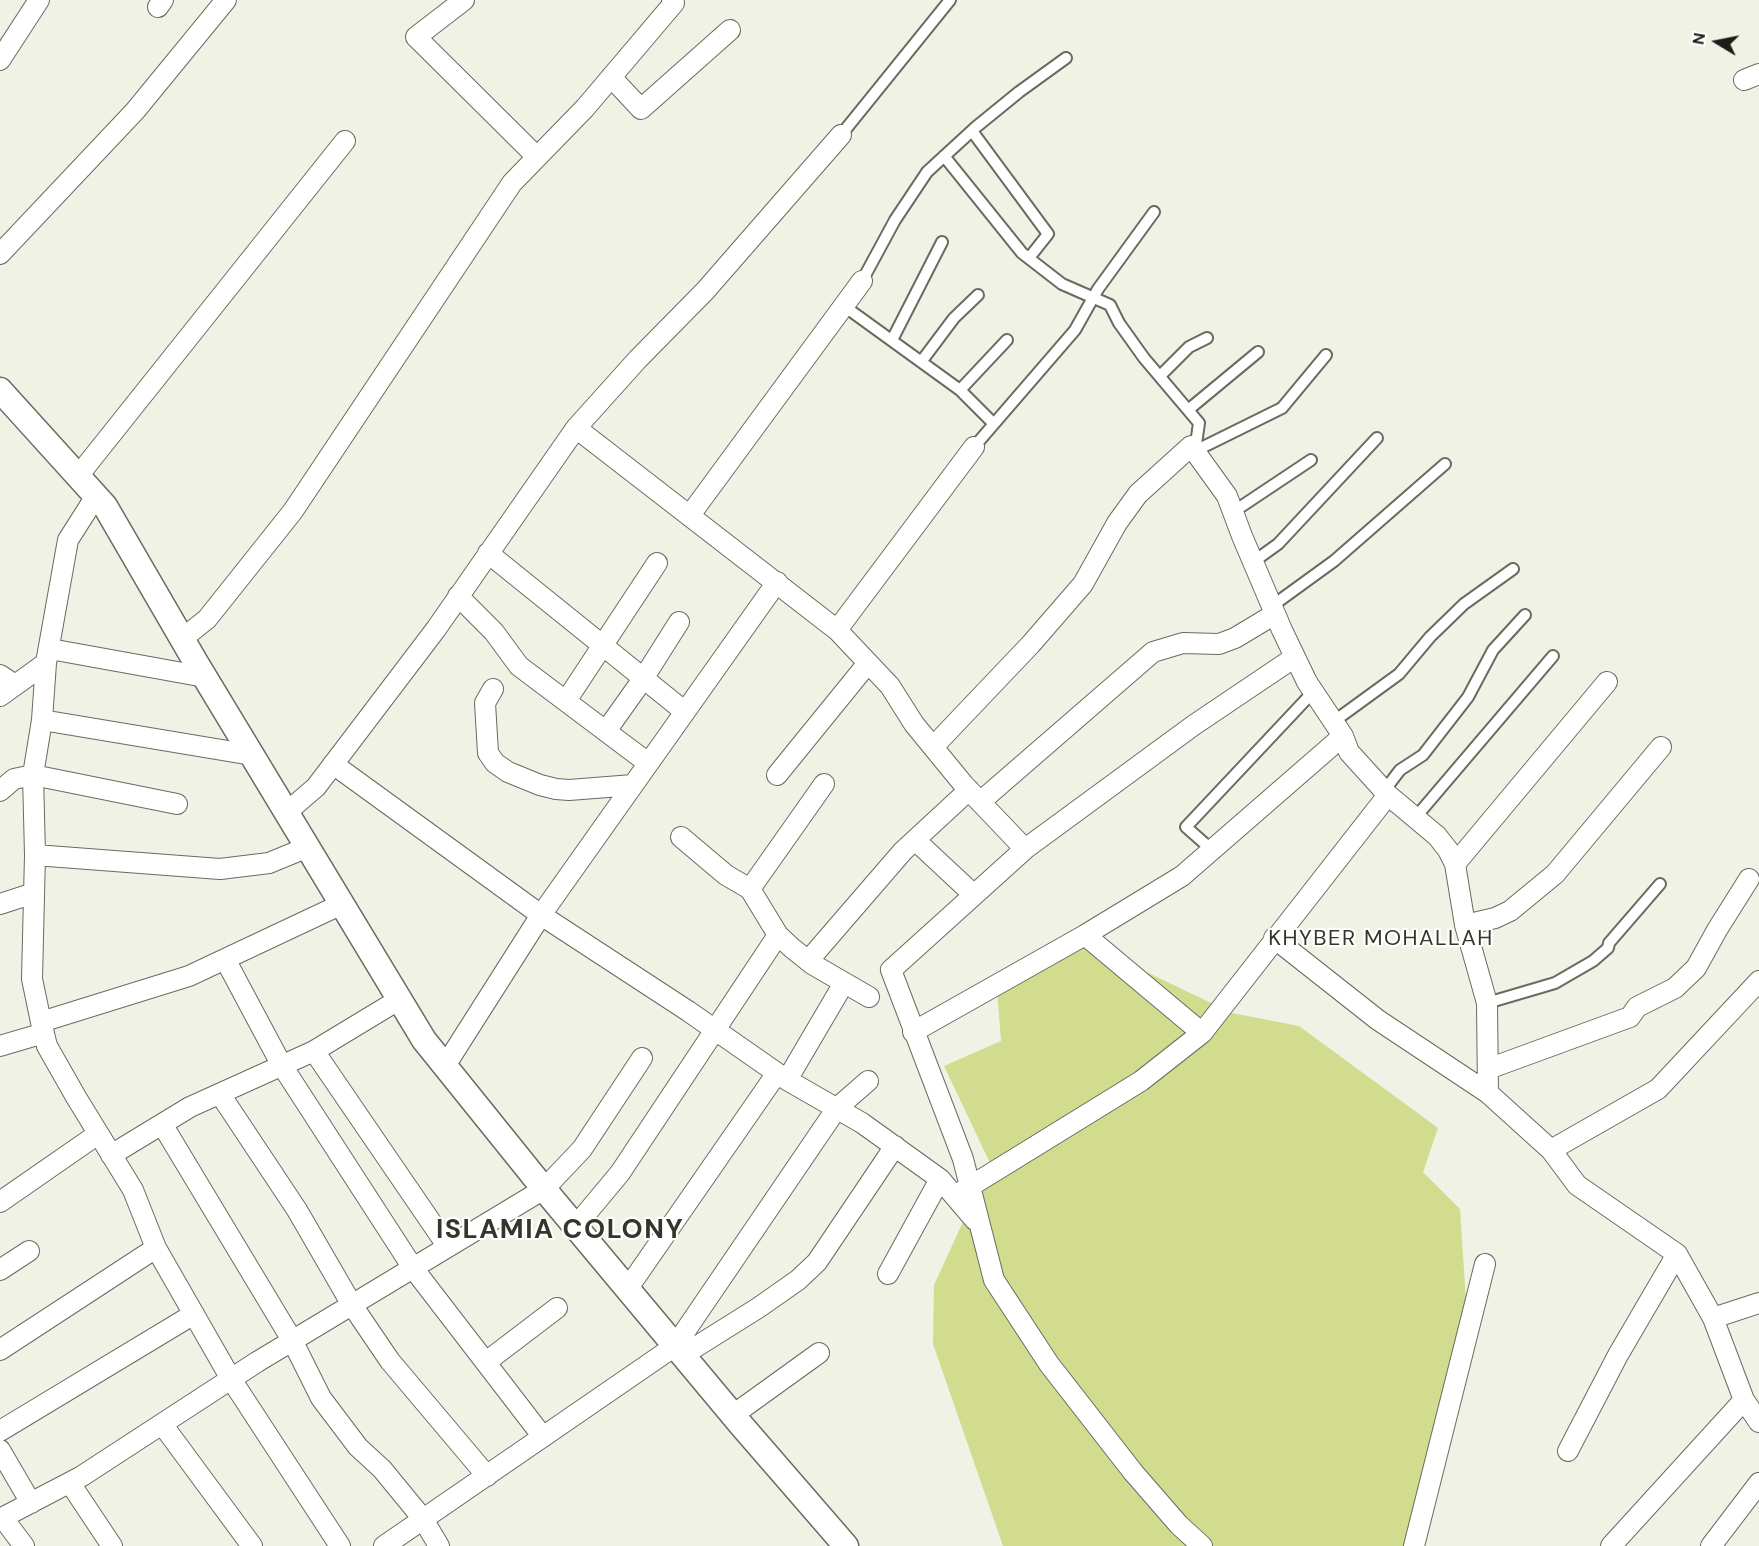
<!DOCTYPE html>
<html>
<head>
<meta charset="utf-8">
<style>
  body { margin:0 }
  #map { position:relative; width:1759px; height:1546px; overflow:hidden; background:#f0f2e5; font-family:"DM Sans",sans-serif }
  canvas { display:block }
  .north { position:absolute; left:1687px; top:12px; width:60px; height:60px; -webkit-text-stroke:4px #fff; paint-order:stroke; rotate:280deg; font-size:16px; font-weight:700; line-height:24px; text-align:center; color:#1c1c18 }
  .north::after { content:''; display:block; margin:auto; width:21px; height:27px; background:#1c1c18; clip-path:polygon(50% 0,100% 100%,50% 72%,0 100%) }
</style>
</head>
<body>
<div id="map">
<canvas width="1759" height="1546"></canvas>
<div class="north">N</div>
</div>
<script>
const ctx = document.querySelector('canvas').getContext('2d');
ctx.lineJoin = 'round';
function paint(path, color) { ctx.fillStyle = color; ctx.fill(path, 'evenodd'); }
const shape = rows => new Path2D(rows.map(r => 'M' + r).join(''));
function strokePath(path, color, width, dash) { ctx.strokeStyle = color; ctx.lineWidth = width; ctx.lineCap = dash ? 'butt' : 'round'; ctx.setLineDash(dash || []); ctx.stroke(path); }
function drawText(font, color, halo, rows, align = 'center') {
  ctx.font = font + ' "DM Sans",sans-serif'; ctx.lineWidth = 4.5; ctx.setLineDash([]); ctx.textBaseline = 'middle'; ctx.strokeStyle = halo; ctx.fillStyle = color; for (const [text, x, y, turn = 0] of rows) {
    ctx.save(); ctx.translate(x, y); ctx.rotate((+turn || 0) * Math.PI / 180); ctx.textAlign = isNaN(turn) ? turn : align; if (halo) ctx.strokeText(text, 0, 0); ctx.fillText(text, 0, 0); ctx.restore();
  }
}
const green = shape([
  [1088,944,1232,1013,1299,1026,1438,1128,1423,1172,1460,1209,1466,1301,1406,1546,1003,1546,933,1344,934,1285,990,1163,944,1066,1001,1041,997,989]
]);
const service = shape([
  [972,131,1048,234,1029,258],
  [841,135,950,0],
  [944,156,1022,253,1062,284,1110,305,1119,323,1144,358,1199,423,1195,451],
  [862,281,895,220,927,172,976,127,1019,92,1066,58],
  [844,306,960,390,993,423],
  [892,340,942,242],
  [921,362,954,318,978,295],
  [1160,376,1189,347,1207,338],
  [960,390,1007,340],
  [1188,410,1258,352],
  [974,447,1075,330,1098,289,1154,212],
  [1195,451,1282,408,1326,355],
  [1233,512,1311,460],
  [1253,562,1278,544,1377,438],
  [1272,606,1334,561,1445,464],
  [1333,722,1399,674,1430,637,1464,604,1513,569],
  [1384,791,1400,770,1423,755,1468,697,1493,650,1525,615],
  [1415,818,1553,656],
  [1212,850,1186,827,1313,692],
  [1487,1003,1555,983,1593,961,1608,948,1609,943,1660,884]
]);
const minor = shape([
  [464,0,416,37,537,157],
  [158,7,163,0],
  [0,60,39,0],
  [611,77,641,109,730,30],
  [1744,80,1759,74],
  [0,254,135,111,226,0],
  [576,428,837,630,890,686,914,724,964,785,1025,849],
  [78,476,345,141],
  [96,496,68,540,46,663,42,720,33,775,35,855,32,979,41,1022,47,1046,76,1097,133,1190,156,1248,231,1379,340,1546],
  [690,515,862,281],
  [488,553,684,711],
  [458,596,494,632,519,666,648,763],
  [837,630,974,447],
  [182,639,207,619,293,511,512,183,585,108,674,3,672,0],
  [50,649,205,677],
  [0,675,15,685],
  [493,689,485,703,488,753,495,763,508,772,540,785,556,789,569,790,633,785],
  [0,696,46,663],
  [566,701,657,563],
  [42,720,252,755],
  [606,731,643,679,679,622],
  [933,747,1031,644,1083,584,1117,523,1138,494,1191,446,1227,496,1242,536,1282,630,1307,682,1343,736,1349,752,1388,795,1437,836,1448,850,1455,864,1465,925,1487,1003,1488,1093],
  [333,764,541,915,688,1011,787,1080,862,1123,940,1179,975,1220],
  [777,775,868,663],
  [0,791,14,779,33,775,177,804],
  [980,802,1153,652,1183,643,1219,644,1235,638,1275,614],
  [287,812,316,787,436,629,576,428,638,359,705,291,841,135],
  [681,837,726,875,750,889,778,935,792,948,812,964,869,997],
  [915,840,974,895],
  [35,855,220,869,269,863,308,847],
  [1455,864,1607,682],
  [750,889,824,784],
  [0,904,34,893],
  [1465,925,1495,918,1510,911,1555,874,1661,747],
  [1085,935,1202,1033],
  [1274,938,1378,1020,1488,1093,1551,1150,1577,1185,1677,1254,1713,1318,1744,1400,1759,1422],
  [225,959,281,1064,413,1268,543,1437],
  [808,961,903,851,969,790],
  [41,1022,189,976,342,904],
  [913,1032,1085,935,1182,876,1343,736],
  [0,1046,44,1033],
  [314,1051,448,1247],
  [445,1066,541,915,777,582],
  [1488,1069,1630,1017,1637,1007,1675,988,1696,968,1717,930,1749,879],
  [787,1080,844,983],
  [220,1094,297,1210,352,1305,390,1361,487,1476],
  [162,1124,292,1340,321,1398,358,1447,382,1469,423,1519,439,1546],
  [1551,1150,1658,1089,1759,981],
  [111,1155,190,1107,314,1051,400,999],
  [961,1192,1141,1081,1202,1033,1388,795],
  [0,1202,98,1134],
  [575,1227,620,1173,778,935],
  [0,1270,29,1251],
  [888,1274,940,1179],
  [628,1288,777,1073],
  [1713,1318,1759,1303],
  [0,1350,156,1248],
  [683,1355,758,1308,798,1280,817,1262,895,1146],
  [486,1362,557,1308],
  [733,1415,819,1353],
  [162,1424,252,1546],
  [0,1431,194,1314],
  [0,1450,31,1503],
  [1568,1451,1618,1355,1677,1254],
  [70,1483,112,1546],
  [3,1518,24,1546],
  [0,1519,82,1476,257,1362,544,1189,582,1149,642,1058],
  [384,1546,675,1346,837,1108,868,1081],
  [1202,1546,1179,1525,1133,1472,1049,1364,994,1280,963,1159,891,970,1025,849,1194,725,1295,657],
  [1414,1546,1485,1264],
  [1611,1546,1744,1400],
  [1711,1546,1759,1483]
]);
const tertiary = shape([
  [0,390,105,506,195,661,424,1040,544,1189,742,1426,846,1546]
]);
const neighbourhoodNames = [
  ["KHYBER MOHALLAH",1381,939]
];
const districtNames = [
  ["ISLAMIA COLONY",560,1231]
];
paint(green, '#d2dc8e');
strokePath(service, '#6a6b60', 14);
strokePath(minor, '#6a6b60', 22);
strokePath(tertiary, '#6a6b60', 27);
strokePath(service, '#fff', 10);
strokePath(minor, '#fff', 20);
strokePath(tertiary, '#fff', 24);
ctx.letterSpacing = '1.5px';
drawText('22px', '#34362c', '#fff', neighbourhoodNames);
ctx.letterSpacing = '0px';
ctx.letterSpacing = '1.5px';
drawText('bold 27px', '#34362c', '#fff', districtNames);
ctx.letterSpacing = '0px';
</script>
</body>
</html>
